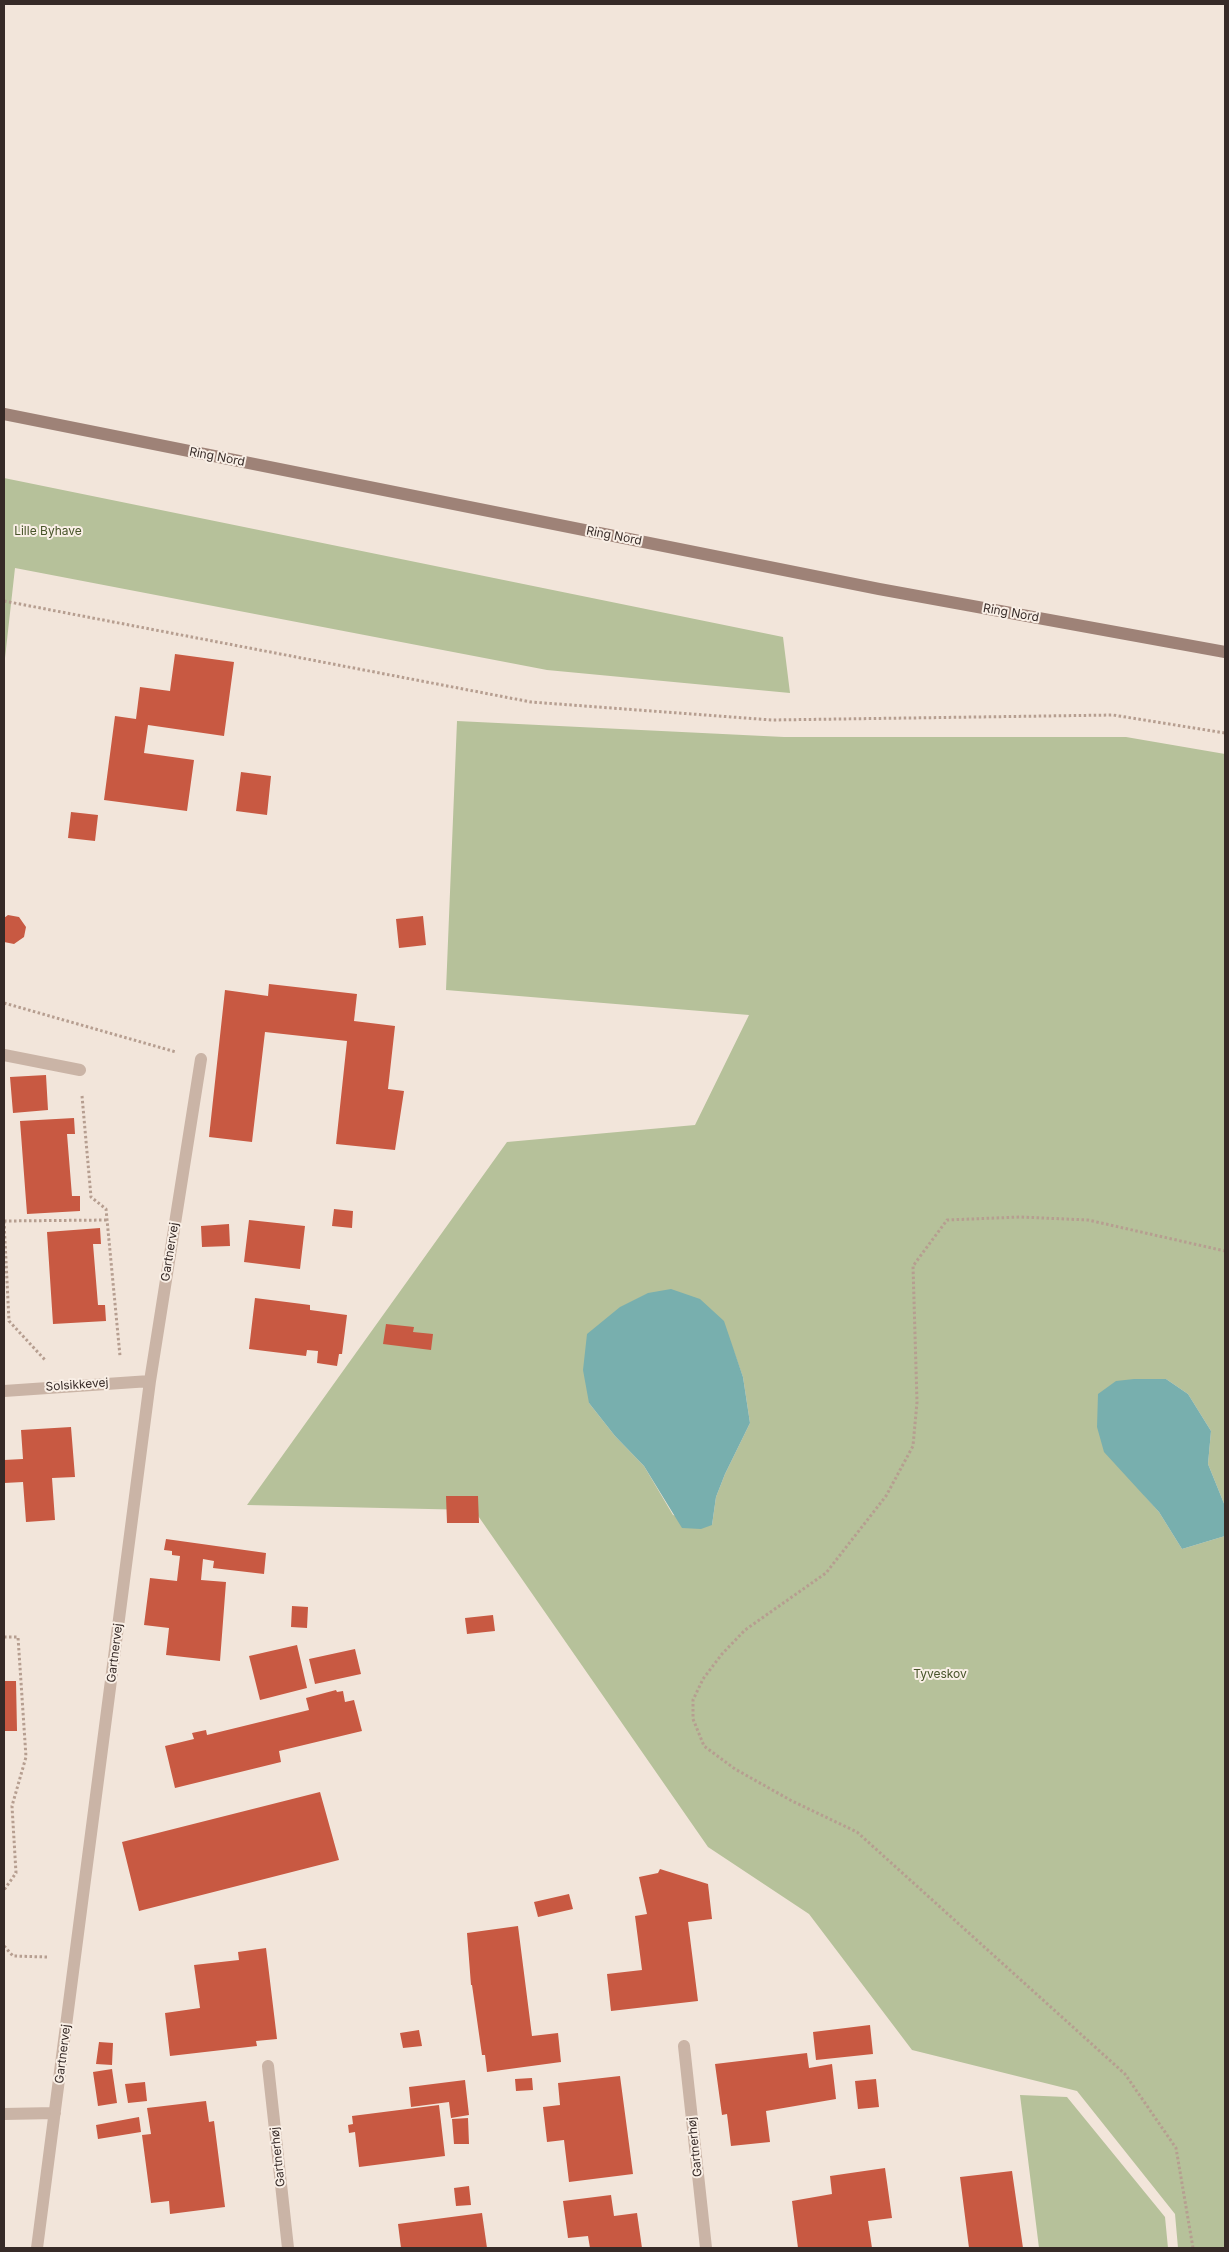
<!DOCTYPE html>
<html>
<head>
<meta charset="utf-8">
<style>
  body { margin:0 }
  #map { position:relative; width:1229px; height:2252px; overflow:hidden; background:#f2e5da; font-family:Inter,sans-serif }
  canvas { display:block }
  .frame { position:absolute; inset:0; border:5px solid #362a27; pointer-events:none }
</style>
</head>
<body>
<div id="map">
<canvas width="1229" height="2252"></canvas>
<div class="frame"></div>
</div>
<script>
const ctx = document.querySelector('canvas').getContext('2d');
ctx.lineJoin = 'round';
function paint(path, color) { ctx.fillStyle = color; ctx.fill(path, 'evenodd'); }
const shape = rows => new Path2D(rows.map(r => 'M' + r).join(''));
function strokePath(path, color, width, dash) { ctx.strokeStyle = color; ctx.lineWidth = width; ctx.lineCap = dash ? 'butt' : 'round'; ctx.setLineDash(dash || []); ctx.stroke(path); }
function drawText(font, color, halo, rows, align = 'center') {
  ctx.font = font + ' Inter,sans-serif'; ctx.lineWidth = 4; ctx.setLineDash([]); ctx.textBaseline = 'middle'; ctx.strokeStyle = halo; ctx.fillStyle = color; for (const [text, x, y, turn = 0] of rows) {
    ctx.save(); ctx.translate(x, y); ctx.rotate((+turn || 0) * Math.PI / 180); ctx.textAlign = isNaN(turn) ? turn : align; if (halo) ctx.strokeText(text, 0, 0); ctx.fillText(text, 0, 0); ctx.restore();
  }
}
const green = shape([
  [4,478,783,637,790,693,547,670,15,568,4,667],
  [457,721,784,737,1126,737,1225,754,1225,1506,1208,1464,1211,1431,1188,1394,1166,1379,1134,1379,1144,1495,1159,1512,1182,1549,1225,1536,1225,2248,1178,2248,1175,2214,1077,2091,912,2050,809,1914,708,1847,474,1510,247,1505,507,1142,695,1125,749,1015,446,990],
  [734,1352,743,1377,750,1423,725,1474,716,1497,712,1525,673,1515,644,1466,615,1436,589,1403],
  [1020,2095,1067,2097,1165,2217,1168,2248,1039,2248]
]);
const water = shape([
  [671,1289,700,1299,724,1321,743,1377,750,1423,725,1474,716,1497,712,1525,701,1529,682,1528,644,1466,615,1436,589,1403,583,1370,587,1334,620,1307,648,1293],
  [1134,1379,1166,1379,1188,1394,1211,1431,1208,1464,1225,1506,1225,1536,1182,1549,1159,1512,1104,1452,1097,1427,1098,1394,1116,1381]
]);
const building = shape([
  [175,654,234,662,224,736,148,725,144,753,194,760,187,811,104,800,115,716,136,719,140,687,170,691],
  [241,772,271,776,267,815,236,811],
  [71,812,98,815,95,841,68,838],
  [8,915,19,917,26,927,24,937,14,944,4,942,4,918],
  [423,916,426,945,399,948,396,919],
  [269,984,357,994,354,1021,395,1026,388,1089,404,1091,395,1150,336,1144,347,1041,265,1032,252,1142,209,1137,225,990,268,996],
  [46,1075,48,1110,13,1113,10,1077],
  [74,1118,75,1134,67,1134,72,1196,80,1196,80,1211,27,1214,20,1121],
  [334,1209,353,1211,352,1228,332,1226],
  [249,1220,305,1226,300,1269,244,1262],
  [229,1224,230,1246,202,1247,201,1226],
  [100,1228,101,1244,93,1244,98,1305,105,1305,106,1321,53,1324,47,1232],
  [255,1298,310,1305,310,1310,347,1315,342,1354,339,1354,337,1366,317,1363,318,1351,307,1350,306,1356,249,1349],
  [386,1324,414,1327,413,1332,433,1334,431,1350,383,1344],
  [71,1427,75,1477,52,1478,55,1520,26,1522,23,1482,4,1483,4,1460,23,1459,21,1430],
  [446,1496,478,1496,479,1523,447,1523],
  [166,1539,266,1553,264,1574,213,1568,214,1561,203,1559,201,1580,226,1582,220,1661,166,1655,169,1628,144,1625,150,1578,177,1581,180,1556,172,1555,172,1551,164,1550],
  [292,1606,308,1607,307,1628,291,1627],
  [493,1615,495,1631,467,1634,465,1618],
  [297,1645,307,1688,260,1700,249,1656],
  [355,1649,361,1674,315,1684,309,1659],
  [4,1681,16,1681,17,1731,4,1731],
  [336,1690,337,1692,343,1691,345,1702,354,1700,362,1731,279,1751,281,1762,175,1788,165,1746,194,1739,192,1733,206,1730,207,1735,309,1710,306,1698],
  [320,1792,339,1860,139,1911,122,1842],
  [660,1869,708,1884,712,1919,688,1922,698,2001,611,2011,607,1974,642,1970,635,1916,647,1914,639,1877,658,1873],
  [569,1894,573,1909,538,1917,534,1902],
  [518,1926,532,2036,558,2033,561,2062,487,2072,485,2055,482,2055,472,1985,471,1985,467,1933],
  [266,1948,277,2039,256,2041,257,2046,170,2056,165,2013,200,2008,194,1965,239,1960,238,1952],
  [870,2025,873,2054,816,2060,813,2032],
  [419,2030,422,2046,403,2048,400,2033],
  [99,2042,113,2043,112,2065,96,2064],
  [807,2053,809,2068,832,2064,836,2099,766,2111,770,2142,731,2146,727,2114,722,2115,715,2064],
  [112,2069,117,2103,98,2106,93,2072],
  [620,2076,633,2174,569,2182,564,2140,547,2142,543,2107,560,2105,558,2083],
  [532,2078,533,2090,516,2091,515,2079],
  [876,2079,879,2107,858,2109,855,2081],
  [465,2080,469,2115,451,2118,449,2102,411,2107,409,2087],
  [145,2082,147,2101,128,2103,125,2084],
  [206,2101,209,2122,214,2121,225,2207,170,2214,169,2201,151,2203,142,2135,151,2134,147,2108],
  [439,2105,445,2156,359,2167,355,2132,349,2133,348,2125,353,2124,352,2116],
  [139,2117,141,2132,98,2139,96,2125],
  [468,2118,469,2144,454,2144,452,2119],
  [885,2168,892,2218,868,2221,872,2248,798,2248,792,2201,832,2194,830,2176],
  [1012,2171,1023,2248,969,2248,960,2177],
  [469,2186,471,2205,456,2206,454,2188],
  [611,2195,614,2216,637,2213,642,2248,590,2248,588,2236,568,2238,563,2201],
  [482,2213,487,2248,401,2248,398,2224]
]);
const path = shape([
  [4,601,531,702,772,720,1113,715,1225,733],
  [4,1003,176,1052],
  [82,1096,91,1197,106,1209,120,1356],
  [4,1221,9,1321,46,1361],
  [4,1221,107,1220],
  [4,1637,18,1637,26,1757,12,1806,16,1873,4,1890],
  [4,1946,13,1956,47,1957],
  [1193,2248,1176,2148,1125,2074,857,1832,792,1801,735,1769,704,1746,693,1719,693,1700,703,1679,722,1654,745,1630,826,1573,886,1496,913,1446,917,1402,913,1266,947,1220,1020,1217,1088,1220,1225,1251]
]);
const service = shape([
  [4,1055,80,1070]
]);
const minor = shape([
  [4,1391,150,1381],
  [684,2046,706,2248],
  [268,2066,288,2248],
  [4,2114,55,2113],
  [37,2248,150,1381,201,1059]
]);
const secondary = shape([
  [4,414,879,589,1225,652]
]);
const streetNames = [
  ["Ring Nord",217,457,11],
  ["Ring Nord",614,536,11],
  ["Ring Nord",1011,613,10],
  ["Gartnervej",170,1252,-81],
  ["Solsikkevej",77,1385,-4],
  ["Gartnervej",115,1653,-83],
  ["Gartnervej",63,2054,-83],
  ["Gartnerhøj",695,2147,-96],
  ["Gartnerhøj",278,2157,-96]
];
const parkNames = [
  ["Lille Byhave",48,531],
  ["Tyveskov",940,1674]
];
paint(green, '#b6c19a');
paint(water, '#78afae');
paint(building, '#c85942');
strokePath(path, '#b69e90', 3, [2.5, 2.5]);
strokePath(service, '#cab4a6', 12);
strokePath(minor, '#cab4a6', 12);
strokePath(secondary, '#9e8277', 12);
drawText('12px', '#362a27', '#f9efe6', streetNames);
drawText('12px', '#48542a', '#f9efe6', parkNames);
</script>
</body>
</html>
